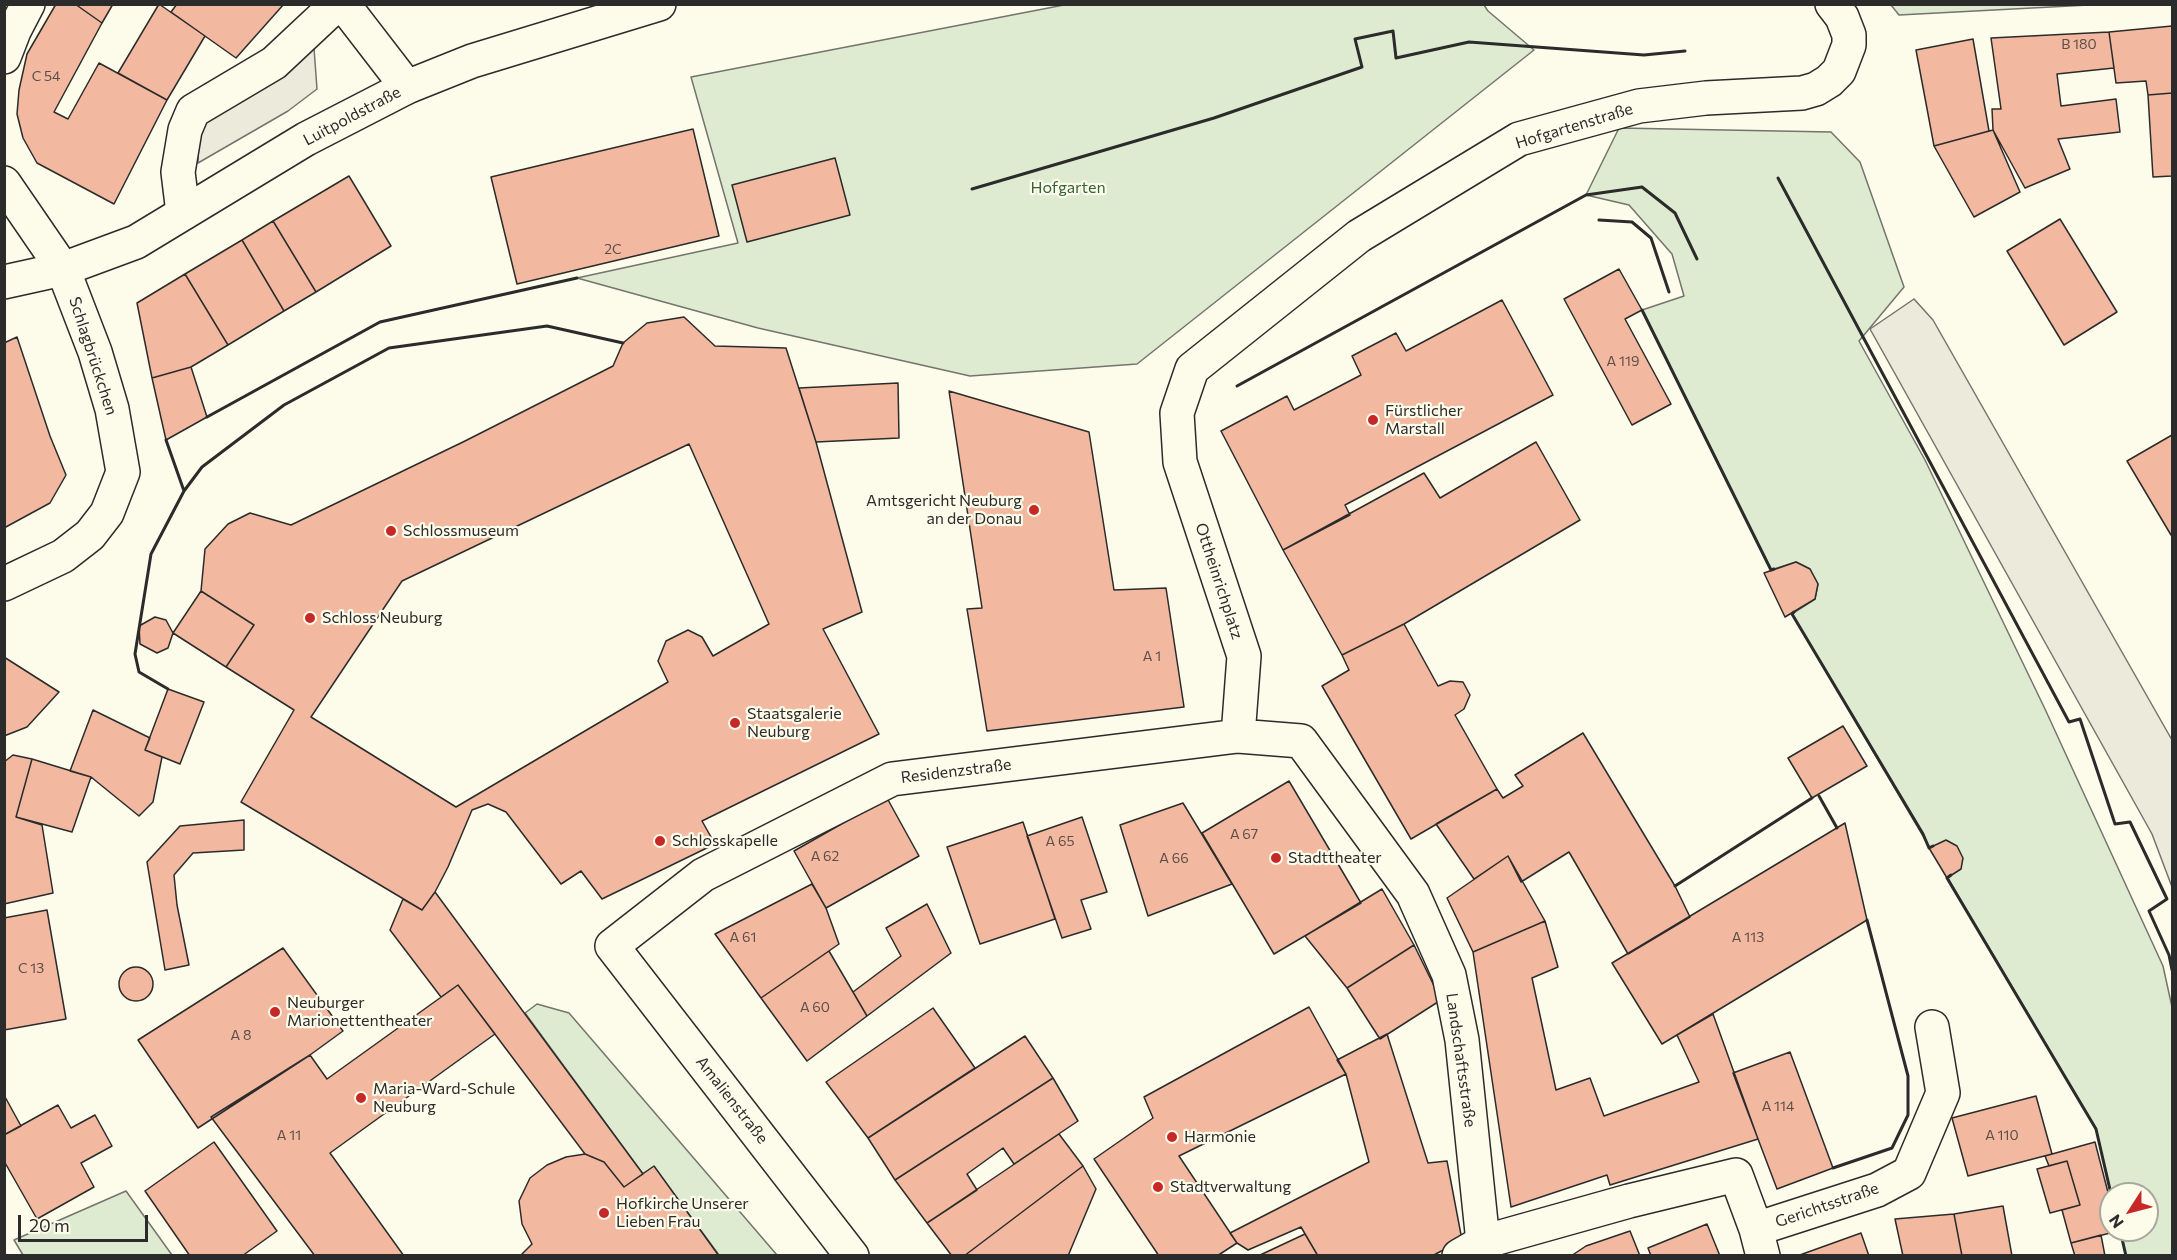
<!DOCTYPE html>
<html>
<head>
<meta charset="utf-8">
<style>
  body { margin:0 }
  #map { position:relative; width:2177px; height:1260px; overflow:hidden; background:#fdfbea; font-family:Commissioner,sans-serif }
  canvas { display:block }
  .frame { position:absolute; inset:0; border:6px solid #2b2b2b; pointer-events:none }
  .north { position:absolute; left:2099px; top:1182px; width:60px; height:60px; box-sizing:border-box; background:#fdfbea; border:2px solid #a9a89e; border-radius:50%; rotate:234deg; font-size:16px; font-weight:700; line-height:24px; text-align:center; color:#2b2b2b }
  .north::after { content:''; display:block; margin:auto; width:21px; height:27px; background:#c62828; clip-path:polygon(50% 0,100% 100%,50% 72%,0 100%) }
  .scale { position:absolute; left:18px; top:1215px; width:130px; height:27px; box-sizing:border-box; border:3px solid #2b2b2b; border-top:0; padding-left:8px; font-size:18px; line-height:21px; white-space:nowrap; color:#2b2b2b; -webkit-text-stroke:4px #fdfbea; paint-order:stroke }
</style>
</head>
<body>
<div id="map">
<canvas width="2177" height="1260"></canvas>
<div class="frame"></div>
<div class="north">N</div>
<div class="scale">20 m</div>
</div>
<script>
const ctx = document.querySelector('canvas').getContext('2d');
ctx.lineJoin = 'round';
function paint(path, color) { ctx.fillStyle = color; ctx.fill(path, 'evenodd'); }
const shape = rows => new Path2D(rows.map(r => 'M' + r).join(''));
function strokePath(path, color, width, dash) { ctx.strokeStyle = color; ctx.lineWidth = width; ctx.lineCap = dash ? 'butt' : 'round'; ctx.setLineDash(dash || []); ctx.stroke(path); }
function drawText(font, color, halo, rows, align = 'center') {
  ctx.font = font + ' Commissioner,sans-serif'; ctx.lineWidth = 4.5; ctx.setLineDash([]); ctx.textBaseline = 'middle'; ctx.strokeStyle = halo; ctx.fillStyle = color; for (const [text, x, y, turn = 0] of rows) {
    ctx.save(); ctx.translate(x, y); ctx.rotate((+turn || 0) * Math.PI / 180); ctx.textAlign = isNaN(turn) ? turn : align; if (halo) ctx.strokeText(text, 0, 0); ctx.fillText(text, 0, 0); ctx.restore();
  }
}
const green = shape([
  [1069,4,1484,5,1488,11,1534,50,1137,364,970,376,758,328,577,278,738,243,691,77,1069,4],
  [1891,5,2089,5,1899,15,1891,5],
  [1619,128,1831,132,1860,162,1904,287,1859,341,1925,460,2045,709,2163,966,2172,1007,2172,1255,2126,1255,2120,1230,2147,1230,2147,1194,2111,1194,2096,1129,1792,614,1815,599,1818,584,1810,569,1796,562,1771,570,1642,310,1684,296,1672,254,1629,205,1586,195,1619,128],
  [537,1004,569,1013,777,1255,719,1255,654,1167,643,1174,525,1013,537,1004],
  [126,1191,172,1255,23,1255,14,1240,126,1191]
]);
const parking = shape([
  [314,48,317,89,288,111,198,163,199,124,314,48],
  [1914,299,1933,320,2172,740,2172,887,2152,834,1870,329,1914,299]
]);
const building = shape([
  [56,4,75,4,102,23,54,112,68,119,99,63,167,100,114,204,37,163,23,138,17,114,19,90,27,54,56,4],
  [75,4,113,4,102,23,75,4],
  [159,4,205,36,167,100,118,73,159,4],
  [177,4,284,4,236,58,171,12,177,4],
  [2172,26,2172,93,2148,95,2146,81,2116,83,2109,32,2172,26],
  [2109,32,2114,68,2057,74,2061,106,2116,99,2120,132,2058,139,2070,169,2025,188,1993,130,1992,109,2001,109,1991,38,2109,32],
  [1973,39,1989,131,1934,146,1916,50,1973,39],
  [2172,93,2172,176,2153,177,2148,95,2172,93],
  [693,129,719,236,517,284,491,177,693,129],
  [1993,130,2020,192,1974,217,1934,146,1993,130],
  [835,158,850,215,747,242,732,185,835,158],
  [349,176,391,246,316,292,273,221,349,176],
  [2060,219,2117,312,2064,345,2007,251,2060,219],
  [273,221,316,292,284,311,242,240,273,221],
  [242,240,284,311,228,345,185,274,242,240],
  [1619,269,1642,310,1625,319,1671,404,1632,425,1564,299,1619,269],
  [185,274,228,345,191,367,152,378,137,303,185,274],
  [1502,300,1553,395,1345,505,1350,515,1283,550,1221,431,1287,396,1294,410,1361,375,1352,356,1396,333,1406,351,1502,300],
  [684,317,715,346,786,348,816,442,862,612,823,629,879,734,702,821,715,844,602,899,581,871,561,884,506,812,488,804,472,810,448,867,435,892,422,910,241,802,294,710,226,667,254,625,201,591,205,549,228,524,250,513,291,525,465,441,613,366,623,343,647,323,684,317],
  [689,444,769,624,713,656,702,637,688,630,666,641,658,661,668,682,456,807,311,717,402,581,689,444],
  [17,337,50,436,66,475,50,503,4,528,4,343,17,337],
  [191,367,207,417,166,440,152,378,191,367],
  [898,383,899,438,816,442,799,388,898,383],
  [949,391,1089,432,1114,590,1166,588,1184,707,987,731,967,609,982,608,949,391],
  [2172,435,2172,534,2171,535,2127,461,2172,435],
  [1536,442,1580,520,1404,624,1342,655,1283,550,1424,473,1440,498,1536,442],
  [1796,562,1810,569,1818,584,1815,599,1785,617,1764,573,1796,562],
  [201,591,254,625,226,667,173,633,201,591],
  [155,617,166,620,173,633,168,648,157,653,140,644,139,626,155,617],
  [1404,624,1438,686,1450,681,1463,682,1470,695,1464,709,1455,715,1497,789,1411,839,1322,686,1349,670,1342,655,1404,624],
  [4,657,59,692,27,727,4,736,4,657],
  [168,689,204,702,180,764,145,750,168,689],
  [93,710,150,738,145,750,162,757,153,802,139,816,91,777,70,771,93,710],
  [1843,726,1867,766,1812,798,1788,758,1843,726],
  [1583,733,1675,886,1690,917,1628,954,1569,852,1521,882,1508,856,1474,879,1436,824,1497,789,1503,798,1523,786,1515,775,1583,733],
  [13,755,32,759,16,817,42,825,53,893,4,904,4,762,13,755],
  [32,759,91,777,72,832,16,817,32,759],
  [1289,781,1361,903,1274,954,1202,833,1289,781],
  [887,798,919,856,826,908,794,851,887,798],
  [1183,803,1232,884,1148,916,1120,825,1183,803],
  [1082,817,1107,892,1081,900,1091,929,1062,938,1027,836,1082,817],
  [244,820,244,850,193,853,174,875,177,905,189,965,165,970,147,862,180,826,244,820],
  [1023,822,1055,919,980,944,947,847,1023,822],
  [1845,823,1867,920,1662,1044,1612,963,1845,823],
  [1946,840,1957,846,1963,858,1961,869,1947,878,1929,848,1946,840],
  [1508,856,1545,921,1473,952,1447,898,1508,856],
  [812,884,826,908,839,944,761,998,715,934,812,884],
  [1382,889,1414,945,1347,988,1305,936,1382,889],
  [435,892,643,1174,624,1187,604,1162,585,1154,458,985,441,997,390,930,403,899,422,910,435,892],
  [927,904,951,953,867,1016,853,992,901,956,886,928,927,904],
  [47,910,66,1019,4,1030,4,918,47,910],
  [1545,921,1558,967,1532,978,1556,1090,1590,1078,1604,1116,1699,1082,1677,1035,1713,1014,1758,1139,1610,1185,1607,1175,1511,1207,1473,952,1545,921],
  [1414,945,1441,1000,1380,1039,1347,988,1414,945],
  [283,948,343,1031,310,1055,198,1128,138,1040,283,948],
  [829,951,867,1016,807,1061,761,998,829,951],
  '119 984a17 17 0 1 1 34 0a17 17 0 1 1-34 0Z',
  [458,985,495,1034,330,1153,404,1256,315,1256,211,1117,310,1055,327,1079,458,985],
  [1309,1007,1346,1074,1179,1156,1237,1243,1217,1256,1159,1256,1094,1159,1153,1118,1144,1097,1309,1007],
  [933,1008,975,1068,868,1138,826,1082,933,1008],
  [1387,1034,1428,1163,1447,1161,1462,1240,1432,1256,1318,1256,1301,1227,1248,1250,1237,1243,1230,1233,1369,1162,1346,1074,1337,1060,1387,1034],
  [1025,1036,1053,1078,895,1180,868,1138,1025,1036],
  [1790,1052,1833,1168,1777,1189,1733,1073,1790,1052],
  [1053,1078,1078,1121,1014,1164,1003,1148,967,1174,977,1190,927,1223,895,1180,1053,1078],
  [4,1095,21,1126,4,1135,4,1095],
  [2036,1096,2052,1154,1968,1176,1952,1118,2036,1096],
  [58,1105,71,1128,95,1115,112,1146,81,1163,94,1187,37,1219,4,1161,4,1135,58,1105],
  [1059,1134,1083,1166,964,1256,952,1256,927,1223,1059,1134],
  [214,1142,277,1231,242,1256,190,1256,145,1191,214,1142],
  [2095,1142,2111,1204,2111,1230,2118,1231,2071,1243,2062,1210,2080,1205,2067,1161,2049,1166,2045,1156,2095,1142],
  [585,1154,604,1162,624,1187,654,1166,719,1256,520,1256,532,1244,522,1224,519,1201,530,1178,547,1165,566,1157,585,1154],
  [2067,1161,2080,1205,2050,1213,2037,1169,2067,1161],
  [1083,1166,1096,1189,1068,1256,964,1256,1083,1166],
  [2003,1206,2012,1256,1962,1256,1954,1214,2003,1206],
  [1954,1214,1962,1256,1903,1256,1895,1219,1954,1214],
  [1707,1224,1720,1256,1651,1256,1648,1248,1707,1224],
  [1630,1231,1640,1256,1571,1256,1586,1246,1630,1231],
  [1861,1233,1869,1256,1797,1256,1861,1233],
  [1305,1234,1318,1256,1258,1256,1305,1234],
  [2101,1235,2105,1256,2075,1256,2071,1243,2101,1235]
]);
const minor = shape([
  [343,4,407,87],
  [4,57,14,31,28,4],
  [4,183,63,269],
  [183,213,178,172,185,130,193,111,274,63,337,4],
  [1238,736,1244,656,1180,462,1177,413,1192,369,1359,236,1519,139,1639,106,1706,98,1802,93,1816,89,1829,81,1839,71,1849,45,1849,35,1842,17,1832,4],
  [1756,1229,1763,1256],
  [852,1256,612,946,703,875,892,779,1238,736,1301,741,1413,894,1449,975,1462,1040,1483,1242],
  [1459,1256,1483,1242,1629,1201,1736,1175,1756,1229,1877,1190,1909,1173,1943,1093,1932,1027]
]);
const tertiary = shape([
  [4,282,63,269]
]);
const secondary = shape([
  [4,584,63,556,90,535,107,513,123,472,112,409,95,352,63,269,136,242,306,139,407,87,472,61,659,4]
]);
const wall = shape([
  [1778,178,2069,722,2080,719,2115,824,2130,822,2167,899,2149,911,2169,955,2172,970],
  [972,189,1214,118,1362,67,1355,39,1393,31,1396,58,1469,42,1644,55,1685,51],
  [1599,220,1632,222,1651,238,1669,292],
  [1642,310,1771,570,1774,569],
  [1237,386,1586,195,1642,187,1675,213,1697,259],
  [207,417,380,322,577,278],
  [166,440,184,491],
  [1794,612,1792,614,1923,834,1929,848,1933,846],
  [168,689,139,672,135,654,151,554,184,491,202,467,284,405,389,348,547,326,623,343],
  [1819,796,1837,828],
  [1951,875,1947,878,2096,1129,2111,1194],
  [1675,886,1812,798],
  [1833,1168,1892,1148,1908,1115,1908,1076,1867,920],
  [2120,1230,2126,1256]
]);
const markers = [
  [1373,420,6,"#c62828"],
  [1034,510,6,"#c62828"],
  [391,531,6,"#c62828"],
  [310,618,6,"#c62828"],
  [735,723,6,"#c62828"],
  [660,841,6,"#c62828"],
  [1276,858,6,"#c62828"],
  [275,1012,6,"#c62828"],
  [361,1098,6,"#c62828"],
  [1172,1137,6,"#c62828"],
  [1158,1187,6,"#c62828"],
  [604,1213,6,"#c62828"]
];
const numberNames = [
  ["B 180",2079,44],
  ["C 54",46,76],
  ["2C",613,249],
  ["A 119",1623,361],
  ["A 1",1152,656],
  ["A 67",1244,834],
  ["A 65",1060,841],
  ["A 62",825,856],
  ["A 66",1174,858],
  ["A 61",743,937],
  ["A 113",1748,937],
  ["C 13",31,968],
  ["A 60",815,1007],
  ["A 8",241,1035],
  ["A 114",1778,1106],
  ["A 11",289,1135],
  ["A 110",2002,1135]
];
const streetNames = [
  ["Luitpoldstraße",352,116,-28],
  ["Hofgartenstraße",1574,126,-17],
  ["Schlagbrückchen",93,356,72],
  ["Ottheinrichplatz",1219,581,72],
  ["Residenzstraße",956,771,-7],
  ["Landschaftsstraße",1461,1060,82],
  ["Amalienstraße",732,1100,52],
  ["Gerichtsstraße",1827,1205,-19]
];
const parkNames = [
  ["Hofgarten",1068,188]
];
const poiNames = [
  ["Fürstlicher",1385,411],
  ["Marstall",1385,429],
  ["Amtsgericht Neuburg",1022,501,"right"],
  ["an der Donau",1022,519,"right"],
  ["Schlossmuseum",403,531],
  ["Schloss Neuburg",322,618],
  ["Staatsgalerie",747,714],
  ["Neuburg",747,732],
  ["Schlosskapelle",672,841],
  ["Stadttheater",1288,858],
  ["Neuburger",287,1003],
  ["Marionettentheater",287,1021],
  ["Maria-Ward-Schule",373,1089],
  ["Neuburg",373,1107],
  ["Harmonie",1184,1137],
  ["Stadtverwaltung",1170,1187],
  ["Hofkirche Unserer",616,1204],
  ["Lieben Frau",616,1222]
];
paint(green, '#deebd1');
strokePath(green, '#74746e', 1.5);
paint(parking, '#eceadb');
strokePath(parking, '#74746e', 1.5);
paint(building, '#f2b8a0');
strokePath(building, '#2b2b2b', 1.5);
strokePath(minor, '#2b2b2b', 36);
strokePath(tertiary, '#2b2b2b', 36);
strokePath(secondary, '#2b2b2b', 36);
strokePath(minor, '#fdfbea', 33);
strokePath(tertiary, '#fdfbea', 33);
strokePath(secondary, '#fdfbea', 33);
strokePath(wall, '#2b2b2b', 3);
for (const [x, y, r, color] of markers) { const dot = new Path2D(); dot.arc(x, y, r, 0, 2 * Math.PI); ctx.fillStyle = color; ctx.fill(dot); strokePath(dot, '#fdfbea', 2); }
drawText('14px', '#5d4e48', null, numberNames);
drawText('16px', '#2b2b2b', '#fdfbea', streetNames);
drawText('16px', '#34623c', '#fdfbea', parkNames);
drawText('16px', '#2b2b2b', '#fdfbea', poiNames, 'left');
</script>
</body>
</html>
